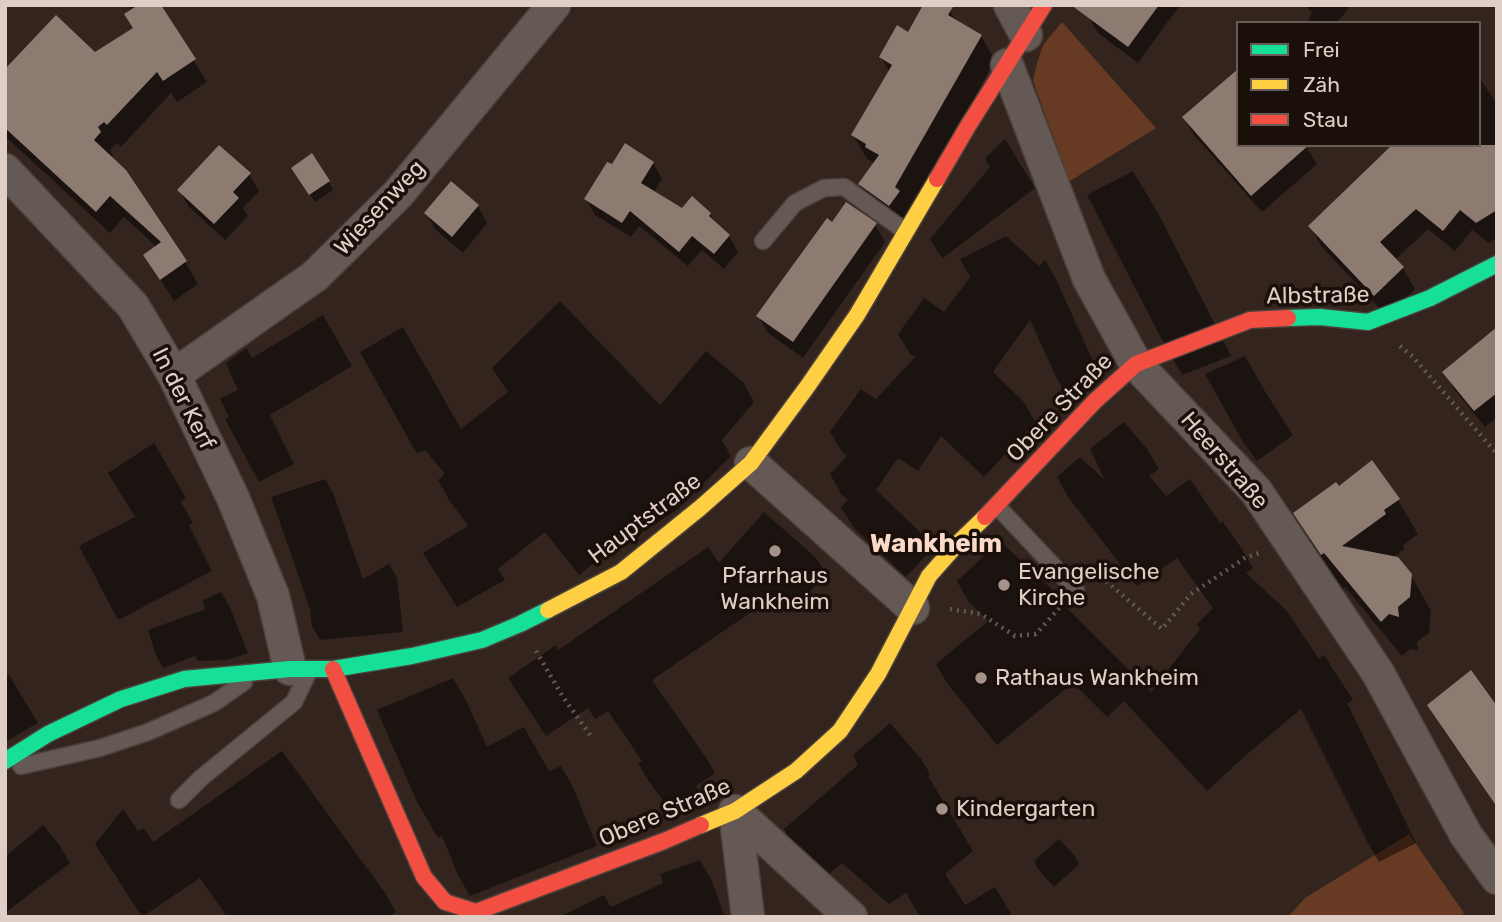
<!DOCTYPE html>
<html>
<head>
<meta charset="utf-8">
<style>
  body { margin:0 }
  #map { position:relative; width:1502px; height:922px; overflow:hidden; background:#33251e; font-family:Rubik,sans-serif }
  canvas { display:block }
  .frame { position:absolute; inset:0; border:7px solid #dfcec6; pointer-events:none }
  .legend { position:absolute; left:1236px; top:21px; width:245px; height:126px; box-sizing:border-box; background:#1a0f09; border:2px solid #695b55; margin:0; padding:9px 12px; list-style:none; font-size:21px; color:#dfcec6 }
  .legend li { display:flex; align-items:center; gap:14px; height:35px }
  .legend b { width:35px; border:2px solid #695b55 }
</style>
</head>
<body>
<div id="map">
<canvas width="1502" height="922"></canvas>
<div class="frame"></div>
<ul class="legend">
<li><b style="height:9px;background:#16e098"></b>Frei</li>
<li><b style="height:9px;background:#ffcf43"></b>Zäh</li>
<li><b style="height:9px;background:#f24e42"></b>Stau</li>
</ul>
</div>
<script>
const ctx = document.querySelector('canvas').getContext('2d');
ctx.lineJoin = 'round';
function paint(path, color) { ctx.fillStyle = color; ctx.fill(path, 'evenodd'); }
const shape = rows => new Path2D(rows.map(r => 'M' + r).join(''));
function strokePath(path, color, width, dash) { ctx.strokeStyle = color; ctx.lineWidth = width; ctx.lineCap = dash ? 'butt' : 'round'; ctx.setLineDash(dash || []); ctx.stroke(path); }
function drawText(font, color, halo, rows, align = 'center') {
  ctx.font = font + ' Rubik,sans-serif'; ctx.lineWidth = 7; ctx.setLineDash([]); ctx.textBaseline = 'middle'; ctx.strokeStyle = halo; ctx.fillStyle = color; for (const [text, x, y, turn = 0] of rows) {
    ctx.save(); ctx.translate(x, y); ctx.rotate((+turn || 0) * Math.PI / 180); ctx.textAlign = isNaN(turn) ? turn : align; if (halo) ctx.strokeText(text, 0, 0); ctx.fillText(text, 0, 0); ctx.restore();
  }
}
const green = shape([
  [1062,22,1156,128,1065,184,1053,155,1058,150,1033,81,1036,67,1043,45],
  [1409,834,1464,913,1460,917,1288,917,1305,898]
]);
const shadow = shape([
  [128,5,159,5,207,82,177,102,171,93,121,147,117,143,110,150,113,156,111,158,185,262,198,284,174,301,145,255,157,247,124,217,110,233,5,136,5,72,95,54,134,29,132,11],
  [1096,5,1180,5,1138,63,1098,33,1088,16],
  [1304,5,1351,5,1337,23,1307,23,1312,12],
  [950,11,957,22,981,36,995,60,903,229,874,208,860,185,875,164,867,159,853,135,890,73,881,57,909,34],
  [1479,77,1497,104,1497,238,1489,243,1472,230,1455,251,1428,229,1395,260,1403,268,1415,289,1387,316,1322,247,1310,226,1479,145],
  [1184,118,1238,145,1305,145,1317,164,1262,212,1194,135],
  [1005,139,1035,188,943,258,938,252,930,239,990,167,985,158],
  [653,163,662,179,654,192,683,210,710,214,716,225,729,236,738,252,724,269,702,250,688,266,639,226,631,237,595,215,586,199],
  [1133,171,1158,213,1231,356,1182,375,1158,332,1087,195],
  [249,174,259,191,243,208,248,216,225,240,189,207,179,190],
  [298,176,329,182,333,190,315,202],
  [478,206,487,223,463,253,436,230,426,213],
  [833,224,875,225,885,242,803,358,768,333,758,316],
  [1006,236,1039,266,1045,260,1056,279,1102,381,1068,397,1056,377,1030,320,993,372,1024,402,1035,422,984,477,941,436,918,471,898,458,876,490,919,531,931,550,906,577,853,527,841,507,848,500,841,494,830,474,847,456,842,452,830,432,861,389,876,399,915,357,910,354,898,334,924,298,944,312,970,277,960,259],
  [560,301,660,405,706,351,743,382,754,402,722,440,731,456,677,510,639,534,636,530,579,575,545,532,498,569,505,580,457,607,423,553,468,526,449,500,438,480,445,474,425,450,417,454,360,352,403,327,461,429,508,392,492,368],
  [323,315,352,366,270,415,294,464,259,482,225,419,229,417,220,399,238,390,226,363,247,348,252,358],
  [1497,332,1497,417,1485,427,1454,389,1445,372],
  [1245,356,1266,393,1293,435,1257,461,1243,442,1205,374],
  [1124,422,1147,449,1159,469,1149,476,1166,496,1190,479,1220,523,1222,521,1242,549,1253,568,1246,573,1286,610,1319,659,1324,655,1353,700,1347,703,1416,843,1379,862,1368,843,1301,709,1245,756,1207,791,1124,701,1107,717,1073,683,997,745,947,683,936,664,988,621,968,601,957,581,1000,541,1056,593,1062,603,1151,692,1200,629,1197,624,1213,608,1177,558,1137,586,1068,497,1057,477,1080,457,1105,480,1090,449],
  [154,443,186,498,181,502,193,523,189,525,212,571,118,620,79,546,135,517,108,473],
  [325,479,333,493,363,579,389,564,397,578,403,632,320,640,312,626,310,609,271,497],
  [1338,489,1398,500,1418,534,1403,545,1404,549,1393,558,1411,575,1431,611,1429,633,1417,642,1418,651,1410,649,1402,656,1345,587,1343,589,1341,587,1316,549,1295,514],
  [764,512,816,558,826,574,796,608,779,593,652,680,705,756,715,773,696,786,699,792,671,812,648,780,638,763,642,761,608,711,595,719,588,708,546,736,508,678,556,645,558,650,708,547,719,563],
  [221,592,229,605,248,653,227,660,198,661,195,656,163,668,156,655,148,630,206,609,202,601],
  [5,672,9,675,38,723,5,742],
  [453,678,465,698,487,747,524,727,549,771,561,766,573,787,597,846,470,896,458,875,442,836,438,838,417,802,377,710],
  [1430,706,1497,709,1497,807,1444,731],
  [890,723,922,760,930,774,928,776,973,851,945,874,965,905,995,887,1013,917,920,917,906,893,889,904,842,863,827,876,792,844,784,829,858,765,853,755],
  [282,751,385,893,396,912,389,917,227,917,200,878,142,917,95,844,123,809,138,831,144,828,153,842],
  [43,825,60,846,70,863,5,913,5,857],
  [1059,839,1075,856,1079,864,1054,887,1038,869,1034,861],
  [700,860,711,879,725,917,559,917,604,895,611,907,663,883,660,874]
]);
const building = shape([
  [138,5,161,5,196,59,163,81,157,72,107,125,104,122,98,127,101,132,94,140,126,170,187,261,160,280,143,255,161,242,110,196,96,212,5,128,5,69,56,15,95,52,133,28,124,14],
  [923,5,954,5,948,15,982,35,895,187,900,191,889,206,858,184,879,155,865,147,866,144,851,135,892,65,879,57,897,25,908,32],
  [1071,5,1159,5,1128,47],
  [1238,69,1238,145,1309,145,1251,196,1182,117],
  [625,143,654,162,641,183,682,208,692,196,711,213,709,216,730,235,714,254,692,236,679,252,630,211,622,223,584,199,607,162,612,164],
  [219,145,251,173,233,192,239,198,214,224,177,190],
  [1392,145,1497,145,1497,210,1476,223,1460,210,1443,231,1416,209,1380,242,1404,267,1374,296,1308,226],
  [312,153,330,181,309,195,291,168],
  [451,181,479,205,452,237,424,213],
  [846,202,877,223,793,342,756,316,827,218,832,222],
  [1497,327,1497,393,1474,411,1442,372],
  [1372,460,1400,499,1384,510,1386,514,1342,546,1398,557,1412,574,1410,597,1398,607,1399,617,1389,614,1381,622,1324,553,1321,555,1293,513,1336,482,1339,486],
  [1471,670,1497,706,1497,807,1427,705]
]);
const path = shape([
  [1400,346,1413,357,1497,454],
  [1095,579,1100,576,1162,629,1191,594,1245,558,1262,552],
  [950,609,981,614,1015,636,1036,634,1061,606],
  [536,651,563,697,593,739]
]);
const lane = shape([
  [763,241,795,203,824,188,844,187,905,231],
  [997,506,1076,590],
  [21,766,100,748,148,732,214,703,244,682],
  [179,800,201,778,294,702,309,671]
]);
const street = shape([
  [1010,5,1026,35],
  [1007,65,1089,279,1136,364,1256,491,1378,673,1466,835,1497,878],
  [5,170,133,306,174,375,233,498,273,596,290,669],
  [174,375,315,276,398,194,554,5],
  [751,463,913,608],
  [735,811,851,917],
  [735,811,748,917]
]);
const fast = shape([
  [1288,318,1320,317,1368,322,1430,298,1497,264],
  [5,761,48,734,121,699,184,679,290,669,333,669,412,656,482,640,520,624,548,610]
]);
const slow = shape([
  [548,610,621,572,700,508,751,463,807,387,857,315,937,179],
  [701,825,735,811,796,771,840,731,878,674,929,576,959,542,985,517]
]);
const jam = shape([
  [937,179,968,126,1044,5],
  [985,517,1095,401,1136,364,1250,320,1288,318],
  [333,669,424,877,445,902,476,912,664,841,701,825]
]);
const markers = [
  [775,551,7,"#a3938b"],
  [1004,585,7,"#a3938b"],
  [981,678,7,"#a3938b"],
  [942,809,7,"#a3938b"]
];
const streetNames = [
  ["Wiesenweg",380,208,-47],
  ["Albstraße",1318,296,-1],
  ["In der Kerf",183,399,63],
  ["Obere Straße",1060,408,-46],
  ["Heerstraße",1224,461,49],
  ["Hauptstraße",645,519,-37],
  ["Obere Straße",665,813,-23]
];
const poiNames = [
  ["Evangelische",1018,572],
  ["Kirche",1018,598],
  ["Pfarrhaus",775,576,"center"],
  ["Wankheim",775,602,"center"],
  ["Rathaus Wankheim",995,678],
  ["Kindergarten",956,809]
];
const quarterNames = [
  ["Wankheim",936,544]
];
paint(green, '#673a23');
paint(shadow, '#0007');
paint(building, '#8d7a71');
strokePath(lane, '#4d413b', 19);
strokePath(street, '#4d413b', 35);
strokePath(fast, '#4d413b', 19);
strokePath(slow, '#4d413b', 19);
strokePath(jam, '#4d413b', 19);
strokePath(path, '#645954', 4.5, [2, 5]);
strokePath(lane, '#645954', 16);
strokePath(street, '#645954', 32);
strokePath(fast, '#16e098', 16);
strokePath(slow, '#ffcf43', 16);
strokePath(jam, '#f24e42', 16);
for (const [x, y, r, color] of markers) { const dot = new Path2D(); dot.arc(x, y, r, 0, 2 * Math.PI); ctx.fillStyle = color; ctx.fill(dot); strokePath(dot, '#1a0f09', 2.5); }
drawText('23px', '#dfcec6', '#1a0f09', streetNames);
drawText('23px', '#dfcec6', '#1a0f09', poiNames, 'left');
drawText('bold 26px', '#fcdaca', '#1a0f09', quarterNames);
</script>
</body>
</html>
